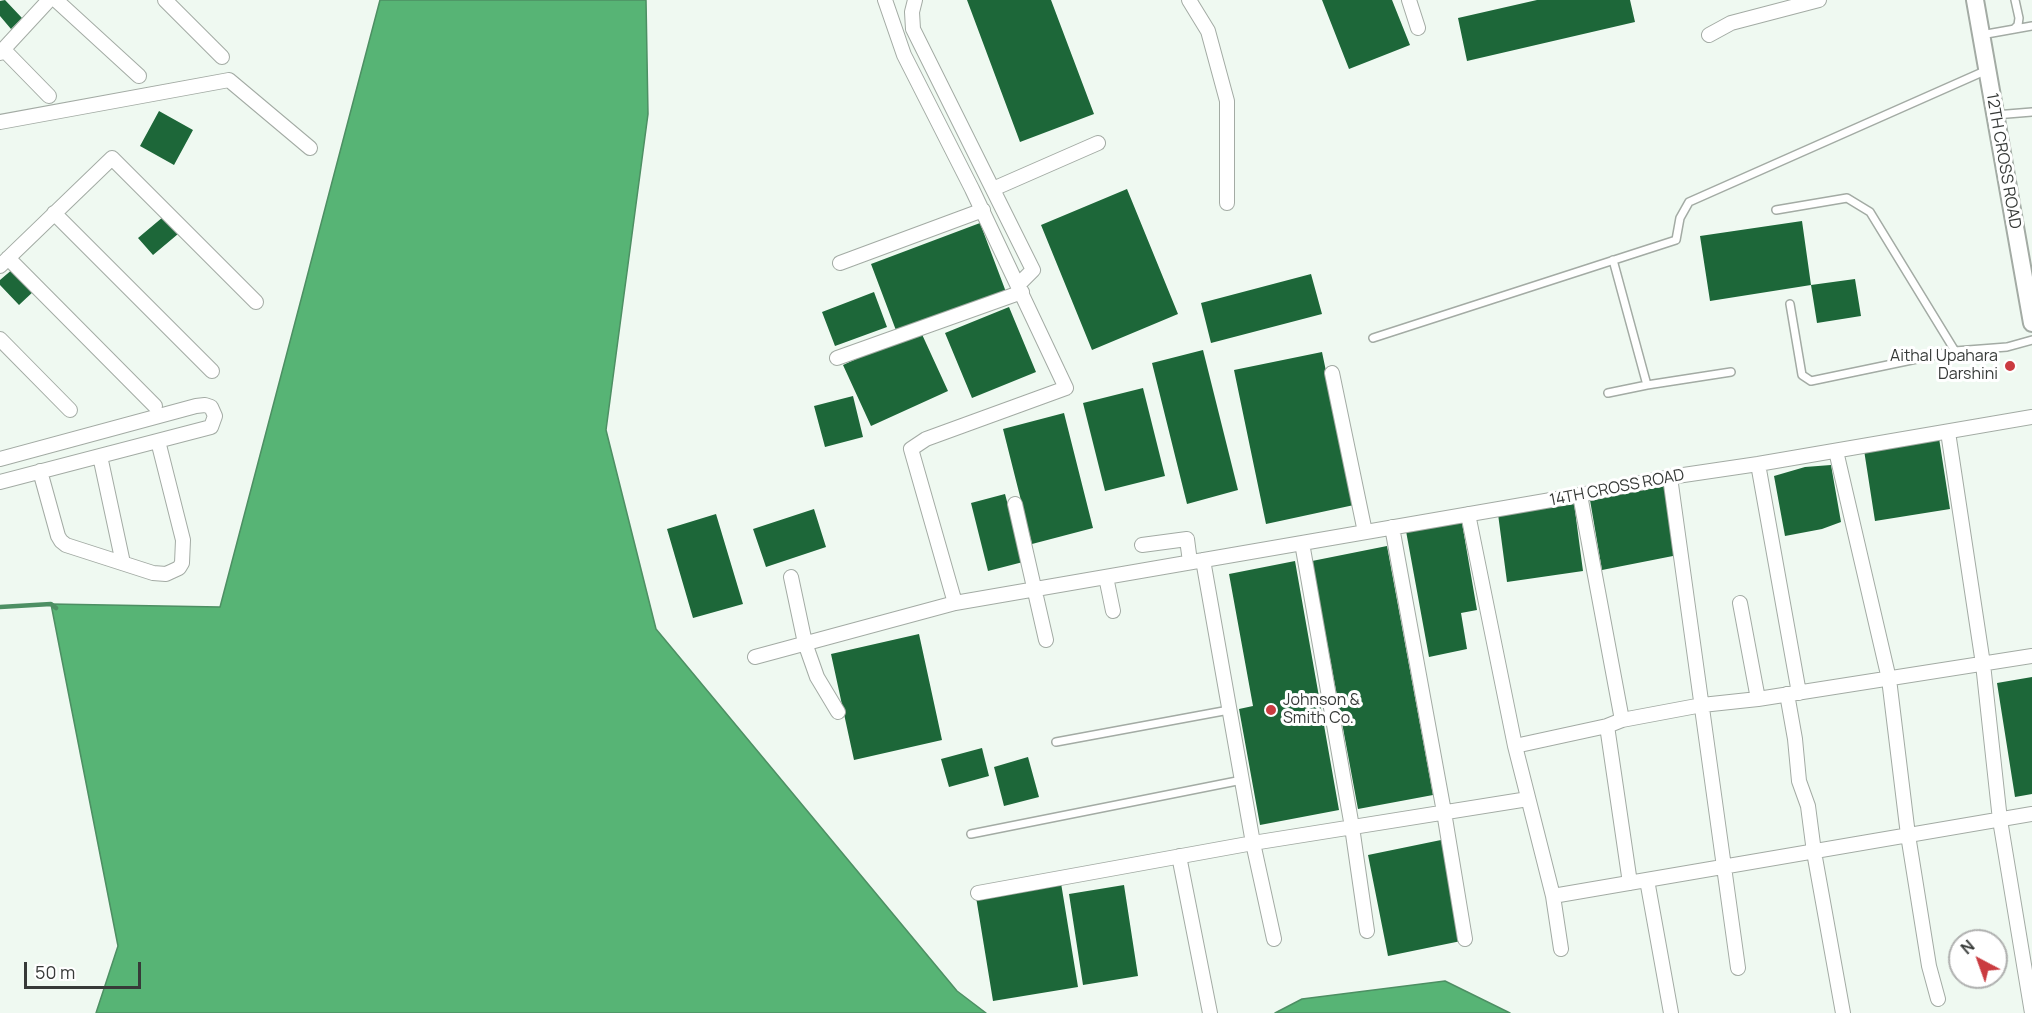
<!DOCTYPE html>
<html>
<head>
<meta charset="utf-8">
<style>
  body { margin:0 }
  #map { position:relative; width:2032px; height:1013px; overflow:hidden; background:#eff9f1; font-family:Manrope,sans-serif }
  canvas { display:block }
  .north { position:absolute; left:1948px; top:929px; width:60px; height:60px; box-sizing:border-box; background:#fff; border:2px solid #afb0af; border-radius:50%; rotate:319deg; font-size:16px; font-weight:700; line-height:24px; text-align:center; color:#373a38 }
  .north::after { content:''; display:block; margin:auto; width:21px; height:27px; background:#ca3b40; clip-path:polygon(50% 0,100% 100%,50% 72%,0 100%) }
  .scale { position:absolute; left:24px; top:962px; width:117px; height:27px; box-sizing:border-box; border:3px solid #373a38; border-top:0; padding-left:8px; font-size:18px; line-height:21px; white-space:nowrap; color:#373a38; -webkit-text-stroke:4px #fff; paint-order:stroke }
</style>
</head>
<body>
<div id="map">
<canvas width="2032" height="1013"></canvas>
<div class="north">N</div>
<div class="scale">50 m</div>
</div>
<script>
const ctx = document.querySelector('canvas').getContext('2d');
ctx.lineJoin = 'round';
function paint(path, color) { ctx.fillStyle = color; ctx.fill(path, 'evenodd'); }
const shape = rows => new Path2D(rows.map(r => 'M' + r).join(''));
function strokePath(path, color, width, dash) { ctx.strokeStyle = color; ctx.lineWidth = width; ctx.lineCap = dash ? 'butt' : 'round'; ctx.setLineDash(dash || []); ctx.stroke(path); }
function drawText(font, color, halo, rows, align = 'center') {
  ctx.font = font + ' Manrope,sans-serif'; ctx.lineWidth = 6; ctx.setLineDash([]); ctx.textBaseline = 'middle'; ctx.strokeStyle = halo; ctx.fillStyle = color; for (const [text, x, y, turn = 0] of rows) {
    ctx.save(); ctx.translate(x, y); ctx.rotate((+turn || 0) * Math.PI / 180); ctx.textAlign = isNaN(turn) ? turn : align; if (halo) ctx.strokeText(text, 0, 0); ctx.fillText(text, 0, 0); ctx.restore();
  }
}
const water = shape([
  [380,0,646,0,648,114,606,430,656,629,957,991,986,1013,96,1013,118,946,51,604,220,607,380,0],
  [1445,981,1510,1013,1275,1013,1302,999,1445,981]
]);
const stream = shape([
  [0,607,51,604,56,608]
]);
const building = shape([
  [5,0,22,18,11,29,0,16,0,1],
  [967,0,1051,0,1094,114,1020,142],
  [1322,0,1392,0,1410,45,1349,69],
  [1537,0,1630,0,1635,22,1467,61,1458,18],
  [159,111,193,130,174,165,140,146],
  [1127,189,1178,314,1092,350,1041,225],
  [163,217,178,234,153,255,138,238],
  [1802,221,1811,285,1855,279,1861,316,1817,323,1811,285,1710,301,1700,236],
  [980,223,1006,292,897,333,871,264],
  [14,268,35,290,19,305,0,285,0,280],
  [1311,274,1322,314,1211,343,1201,303],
  [874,292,887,327,835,346,822,312],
  [1009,307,1036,372,972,398,945,333],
  [920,330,948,391,871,426,843,365],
  [1203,350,1238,490,1187,504,1152,363],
  [1322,352,1354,505,1266,524,1234,370],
  [1143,388,1165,476,1105,491,1083,403],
  [853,396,863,437,825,447,814,406],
  [1064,413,1093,528,1032,544,1003,429],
  [1939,438,1950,509,1875,521,1864,450],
  [1831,465,1841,522,1822,529,1785,536,1774,476,1805,467],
  [1665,486,1678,555,1602,570,1590,500],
  [1005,494,1023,562,988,571,971,503],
  [1574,503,1583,571,1507,582,1498,514],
  [814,509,826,547,766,567,753,529],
  [716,514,743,604,693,618,667,529],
  [1462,523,1477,610,1461,613,1467,649,1429,657,1406,531,1445,524],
  [1387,546,1433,795,1358,809,1312,561],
  [1295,561,1339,810,1260,825,1239,709,1253,706,1229,574],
  [919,634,942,740,854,760,831,654],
  [2032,677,2032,794,2015,797,1997,683],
  [982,748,989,776,949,787,941,759],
  [1028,757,1039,797,1004,806,994,767],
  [1441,840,1461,941,1388,956,1368,855],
  [1061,883,1078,987,993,1001,976,897],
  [1124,885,1138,976,1083,985,1069,894]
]);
const service = shape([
  [2014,29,2018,25,2019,18,2015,0],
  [1981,35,2032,26],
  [1995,115,2032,112],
  [1776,210,1847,198,1870,212,1955,351,2007,347,2032,340],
  [1613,260,1647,385,1731,372],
  [1790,304,1802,375,1811,381,1955,351],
  [1373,338,1676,240,1680,218,1689,202,1987,70],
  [1608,393,1647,385],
  [1056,742,1229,710],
  [971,834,1242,780]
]);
const minor = shape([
  [56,0,139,76],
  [165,0,222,57],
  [885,0,904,55,972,189,1066,388,926,439,911,449,955,603],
  [915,0,912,12,913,29,1033,270,1018,285],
  [1189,0,1208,31,1227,101,1227,203],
  [1409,0,1418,28],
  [1709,35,1731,23,1819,0],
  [3,49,49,96],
  [0,53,49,0],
  [0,122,229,80,310,148],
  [993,189,1098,143],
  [54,213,212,371],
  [8,258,155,406],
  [840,263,983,210],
  [0,266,112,158,256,302],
  [0,339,70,410],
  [837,358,1022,292],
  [1332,373,1365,532],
  [1948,432,1983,664,2000,820,2032,1013],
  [1836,451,1889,679,1908,835,1929,966,1938,999],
  [100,456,123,563],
  [0,459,196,406,205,405,211,407,215,416,211,427,0,482],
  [1758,464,1799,693],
  [40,471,58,536,61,541,66,545,153,573,166,574,179,568,182,563,183,540,158,441],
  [1670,477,1738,968],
  [1580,495,1622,720],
  [1015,504,1046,640],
  [1468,514,1515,746,1553,896,1561,949],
  [1392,527,1444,812,1465,939],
  [1302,543,1352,827,1367,931],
  [1142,545,1187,539,1190,562],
  [1203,560,1253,843,1274,939],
  [791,577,805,643,817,677,838,712],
  [1106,577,1113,611],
  [1740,603,1758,699],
  [755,657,955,603,1580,495,1670,477,1758,464,2032,417],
  [1787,694,1795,739,1799,781,1808,806,1814,852,1843,1013],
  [1607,726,1630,883],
  [1515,746,1607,726,1622,720,1702,705,1758,699,2032,656],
  [1179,856,1210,1013],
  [1647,880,1671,1013],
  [978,893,1253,843,1528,799],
  [1553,896,2032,814]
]);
const tertiary = shape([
  [1975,0,2032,323]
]);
const markers = [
  [2010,366,6,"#ca3b40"],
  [1271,710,6,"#ca3b40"]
];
const streetNames = [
  ["12TH CROSS ROAD",2003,161,80],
  ["14TH CROSS ROAD",1617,488,-11]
];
const poiNames = [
  ["Aithal Upahara",1998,357],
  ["Darshini",1998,375],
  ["Johnson &",1283,701,"left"],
  ["Smith Co.",1283,719,"left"]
];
paint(water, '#57b475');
strokePath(water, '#4d8f63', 1.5);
strokePath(stream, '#4d8f63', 4.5);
paint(building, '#1d6739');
strokePath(service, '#a3aba4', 10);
strokePath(minor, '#a3aba4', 16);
strokePath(tertiary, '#a3aba4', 20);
strokePath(service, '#fff', 7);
strokePath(minor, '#fff', 14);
strokePath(tertiary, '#fff', 16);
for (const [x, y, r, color] of markers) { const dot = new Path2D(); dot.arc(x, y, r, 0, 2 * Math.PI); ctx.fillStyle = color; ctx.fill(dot); strokePath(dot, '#fff', 2); }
drawText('16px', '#373a38', '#fff', streetNames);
drawText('16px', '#373a38', '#fff', poiNames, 'right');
</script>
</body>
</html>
